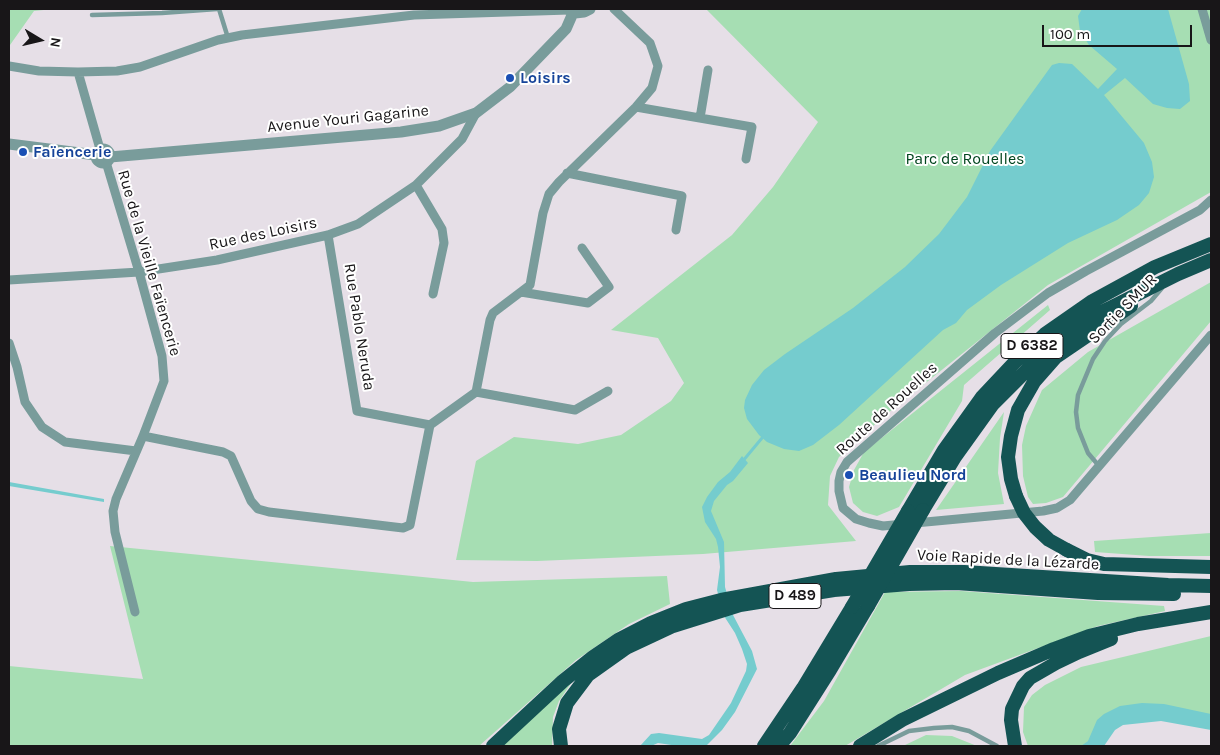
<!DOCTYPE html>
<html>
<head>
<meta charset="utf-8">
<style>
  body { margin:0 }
  #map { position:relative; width:1220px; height:755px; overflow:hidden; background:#e6dfe7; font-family:Karla,sans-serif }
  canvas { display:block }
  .frame { position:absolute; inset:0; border:10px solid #181618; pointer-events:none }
  .north { position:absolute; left:15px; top:15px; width:50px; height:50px; -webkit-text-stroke:4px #fff; paint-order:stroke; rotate:99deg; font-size:14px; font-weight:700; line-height:20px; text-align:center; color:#181618 }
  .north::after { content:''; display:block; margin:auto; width:18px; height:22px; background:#181618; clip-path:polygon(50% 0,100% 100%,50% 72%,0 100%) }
  .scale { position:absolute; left:1042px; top:25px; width:150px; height:22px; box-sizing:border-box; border:2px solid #181618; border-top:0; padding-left:6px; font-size:15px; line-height:18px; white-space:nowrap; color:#181618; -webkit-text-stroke:4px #fff; paint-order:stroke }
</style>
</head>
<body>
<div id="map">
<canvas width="1220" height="755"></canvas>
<div class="frame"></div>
<div class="north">N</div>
<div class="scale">100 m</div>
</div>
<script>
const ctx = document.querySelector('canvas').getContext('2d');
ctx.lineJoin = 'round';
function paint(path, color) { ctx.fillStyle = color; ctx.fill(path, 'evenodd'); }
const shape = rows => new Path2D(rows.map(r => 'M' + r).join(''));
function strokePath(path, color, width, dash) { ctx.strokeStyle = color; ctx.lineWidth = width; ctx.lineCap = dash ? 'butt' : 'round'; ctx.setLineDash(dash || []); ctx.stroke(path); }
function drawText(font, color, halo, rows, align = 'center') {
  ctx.font = font + ' Karla,sans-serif'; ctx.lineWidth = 4; ctx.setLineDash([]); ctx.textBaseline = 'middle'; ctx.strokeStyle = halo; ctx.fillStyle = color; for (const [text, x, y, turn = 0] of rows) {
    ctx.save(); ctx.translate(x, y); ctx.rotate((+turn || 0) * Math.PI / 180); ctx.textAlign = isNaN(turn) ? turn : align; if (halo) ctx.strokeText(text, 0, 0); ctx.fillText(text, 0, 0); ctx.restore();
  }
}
const green = shape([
  [9,9,53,9,34,11,10,45],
  [339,9,404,9,402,10,341,10],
  [706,9,1211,9,1211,192,1048,285,883,417,839,457,830,476,828,505,856,541,703,554,537,561,456,560,476,461,514,437,578,444,621,435,671,401,684,383,658,338,611,330,732,235,773,187,818,122],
  [1211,282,1211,321,1063,497,1046,503,1033,504,1028,497,1023,476,1022,445,1026,426,1042,390,1088,352],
  [1048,305,1050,310,964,385,962,401,899,507,877,516,863,512,853,503,849,487,854,470,864,452],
  [1004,412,1000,438,998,473,1004,504,936,510],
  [1211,533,1211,556,1149,556,1095,552,1094,541],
  [110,546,473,582,667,576,670,604,629,624,576,660,479,746,9,746,9,666,143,679],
  [961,591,1164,606,1165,611,1098,626,965,675,845,746,790,746,824,701,885,592],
  [1211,636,1211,721,1120,719,1082,746,1028,746,1023,732,1024,707,1032,695,1045,685,1081,667],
  [574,679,559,701,553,717,552,746,501,746],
  [926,735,952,736,977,746,903,746]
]);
const water = shape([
  [1082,9,1168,9,1189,84,1190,101,1180,109,1167,108,1153,104,1125,78,1104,95,1144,143,1152,162,1154,177,1149,193,1139,205,1117,220,1068,243,1001,285,967,310,956,323,943,330,839,425,813,445,799,451,784,449,767,442,759,435,747,419,744,408,745,400,752,385,764,370,785,354,853,308,905,267,939,234,967,197,990,151,1052,65,1059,63,1072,64,1098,89,1117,69,1089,45,1080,31,1078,16],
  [742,456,748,463,733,481,727,485,714,501,711,511,724,542,725,587,733,615,752,651,757,669,735,712,722,730,706,746,678,746,658,743,651,746,640,746,651,734,659,733,702,739,709,735,731,703,746,671,747,664,742,649,735,633,724,616,717,590,720,567,718,547,716,539,705,522,702,507,707,497,718,482,730,472],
  [9,482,104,499,104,502,9,486],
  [1142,703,1164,704,1211,714,1211,730,1161,721,1123,725,1115,730,1104,746,1081,746,1088,741,1097,720,1104,714,1120,706]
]);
const stream = shape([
  [742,462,762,438]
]);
const service = shape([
  [219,9,228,38],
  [92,15,162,13,217,9],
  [1099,466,1088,453,1078,428,1076,412,1078,395,1093,359,1105,341,1121,324,1151,301,1162,288],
  [878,746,909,731,934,728,952,727,969,731,997,746]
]);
const minor = shape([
  [1202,9,1211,40],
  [9,66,39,71,78,72,117,71,140,67,218,40,242,35,414,15,569,10],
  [78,72,100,149],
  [636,107,752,127,746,159],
  [700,118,708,70],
  [106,162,139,272,162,356,164,381,143,436,116,499,113,511,115,532,135,612],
  [567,173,682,196,676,230],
  [416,185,442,229,444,243,433,294],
  [1211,200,1200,210,1086,271,1048,293,995,333,847,462,841,472,839,481,839,491,843,508,856,519,869,523,883,526,1043,511,1057,508,1070,500,1211,335],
  [328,235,357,411,430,425],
  [9,280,139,272,217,260,328,235,358,224,416,185,462,139,476,113],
  [521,292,588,303,609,287,582,248],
  [9,343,17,367,25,402,42,427,65,442,136,451],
  [476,392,575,410,608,391],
  [143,436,223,452,231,456,251,501,258,509,269,512,403,528,410,525,430,425,476,392,490,320,493,313,530,285,543,213,549,194,559,182,636,107,652,88,658,66,650,43,614,9]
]);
const tertiary = shape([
  [569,10,575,13,584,12,590,9],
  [9,144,96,155],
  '96 156a7 7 0 1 1 14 0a7 7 0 1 1-14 0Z',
  [110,157,401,132,439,126,476,113,510,87,566,29,573,13]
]);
const trunk = shape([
  [1016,496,1011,479,1008,457,1011,436,1018,410,1034,382,1056,357,1131,306],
  [923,510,955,457,993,404,1034,363,1062,339,1096,315,1178,274,1211,260],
  [908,511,944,450,982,397,1014,363,1045,334,1091,302,1155,267,1211,244],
  [1067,550,1087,560,1104,564,1211,567],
  [493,746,563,681,593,657,618,640,651,623,686,609,721,600,836,579,910,572,964,572,1168,585,1211,586],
  [561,746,559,729,567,703,588,675,626,648,673,626,740,605,834,590,909,584,956,583,1098,593,1174,594],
  [764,746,803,688,852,607],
  [779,746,790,733,830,670,868,606],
  [860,746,902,720,998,673,1054,649,1089,636,1138,624,1211,612],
  [1015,746,1011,720,1012,709,1023,686,1030,678,1056,663,1079,652,1111,639]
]);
const trunkBridge = shape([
  [1016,496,1024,513,1035,527,1049,540,1067,550],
  [868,606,923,510],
  [852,607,908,511]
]);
const markers = [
  [510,78,5,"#1a4fb4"],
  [23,152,5,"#1a4fb4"],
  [849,475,5,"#1a4fb4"]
];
const shields = [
  [1032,346,62],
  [795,596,52]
];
const shieldNames = [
  ["D 6382",1032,346],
  ["D 489",795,596]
];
const transitNames = [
  ["Loisirs",520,78],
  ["Faïencerie",33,152],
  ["Beaulieu Nord",859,475]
];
const streetNames = [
  ["Avenue Youri Gagarine",348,119,-6],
  ["Rue des Loisirs",263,234,-12],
  ["Rue de la Vieille Faïencerie",149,263,74],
  ["Sortie SMUR",1123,309,-46],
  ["Rue Pablo Neruda",359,327,81],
  ["Route de Rouelles",887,409,-42],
  ["Voie Rapide de la Lézarde",1008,560,3]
];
const parkNames = [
  ["Parc de Rouelles",965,159]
];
paint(green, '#a6deb3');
paint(water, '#75ccce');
strokePath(stream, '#75ccce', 3);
strokePath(service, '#799c9b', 4.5);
strokePath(minor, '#799c9b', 9);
strokePath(tertiary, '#799c9b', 11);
strokePath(trunk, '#145454', 14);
strokePath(trunkBridge, '#145454', 14);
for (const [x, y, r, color] of markers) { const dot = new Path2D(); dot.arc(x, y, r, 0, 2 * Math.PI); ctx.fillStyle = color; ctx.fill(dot); strokePath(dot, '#fff', 2); }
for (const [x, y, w] of shields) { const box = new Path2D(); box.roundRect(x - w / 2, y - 12.5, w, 25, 4); ctx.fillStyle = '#fff'; ctx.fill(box); strokePath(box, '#181618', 1); }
drawText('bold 15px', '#181618', null, shieldNames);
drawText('bold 16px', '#164399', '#fff', transitNames, 'left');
drawText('16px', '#181618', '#fff', streetNames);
drawText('16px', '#00451e', '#fff', parkNames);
</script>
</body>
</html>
